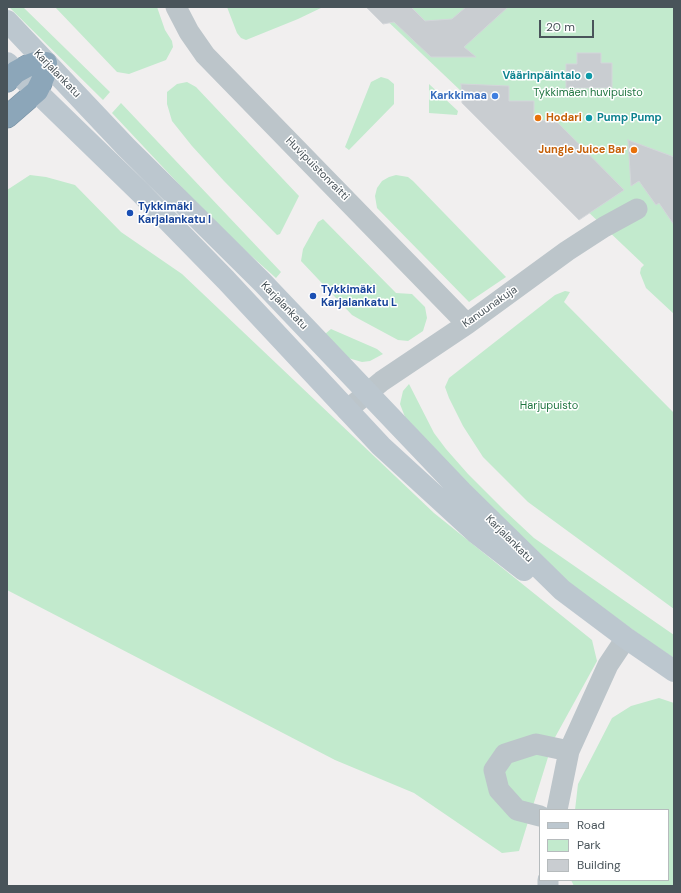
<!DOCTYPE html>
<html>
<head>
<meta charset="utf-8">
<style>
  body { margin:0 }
  #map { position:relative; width:681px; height:893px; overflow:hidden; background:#f1efef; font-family:"DM Sans",sans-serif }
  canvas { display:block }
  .frame { position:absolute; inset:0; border:8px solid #49545a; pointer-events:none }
  .legend { position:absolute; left:539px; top:809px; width:130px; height:72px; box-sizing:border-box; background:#fff; border:1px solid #b6bbbd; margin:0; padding:5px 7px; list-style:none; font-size:12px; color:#49545a }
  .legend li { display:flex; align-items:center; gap:8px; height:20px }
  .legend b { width:20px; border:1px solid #b6bbbd }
  .scale { position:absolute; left:539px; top:20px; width:55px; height:18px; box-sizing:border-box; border:2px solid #49545a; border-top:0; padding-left:5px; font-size:12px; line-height:14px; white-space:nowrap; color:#49545a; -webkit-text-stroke:3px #fff; paint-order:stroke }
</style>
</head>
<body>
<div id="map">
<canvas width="681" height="893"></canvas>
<div class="frame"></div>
<ul class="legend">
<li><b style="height:5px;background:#bcc7cf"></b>Road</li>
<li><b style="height:11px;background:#c2eacd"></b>Park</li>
<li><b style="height:11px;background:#c9cdd1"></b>Building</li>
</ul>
<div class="scale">20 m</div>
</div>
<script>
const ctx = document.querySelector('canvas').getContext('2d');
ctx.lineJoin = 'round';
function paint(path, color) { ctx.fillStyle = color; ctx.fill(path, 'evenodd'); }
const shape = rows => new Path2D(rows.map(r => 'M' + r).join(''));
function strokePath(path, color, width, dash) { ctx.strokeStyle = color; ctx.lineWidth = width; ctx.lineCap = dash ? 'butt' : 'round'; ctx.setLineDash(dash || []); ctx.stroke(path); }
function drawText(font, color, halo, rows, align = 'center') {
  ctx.font = font + ' "DM Sans",sans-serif'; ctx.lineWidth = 3; ctx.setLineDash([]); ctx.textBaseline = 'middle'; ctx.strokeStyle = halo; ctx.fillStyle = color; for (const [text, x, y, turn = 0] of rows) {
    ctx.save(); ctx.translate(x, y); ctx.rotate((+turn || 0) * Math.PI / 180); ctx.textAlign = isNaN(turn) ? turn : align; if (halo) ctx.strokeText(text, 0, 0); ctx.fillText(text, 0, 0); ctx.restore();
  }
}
const green = shape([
  [9,7,23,7,110,92,103,100],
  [55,7,157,7,165,30,172,41,173,47,166,60,129,74,117,72],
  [227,7,323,7,298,19,246,40,241,38,237,33],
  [380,7,674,7,674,314,646,288,640,273,641,268,644,265,381,15],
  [381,77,388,79,394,84,394,104,349,150,345,147,371,82],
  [187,82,196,87,299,196,280,234,277,235,224,181,192,146,172,121,167,104,167,92,177,84],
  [429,84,458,111,457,115,429,113],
  [121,103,281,272,276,278,221,229,112,113],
  [30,175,46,177,75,185,121,232,182,274,434,513,592,640,597,661,553,741,519,851,502,853,414,793,335,760,7,590,7,190],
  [396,175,408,177,413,181,506,277,469,302,377,208,375,196,377,188,382,181,389,177],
  [323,219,396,293,412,294,425,307,427,318,423,331,408,341,398,340,359,319,352,315,301,261,303,249,318,222],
  [565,291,570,292,564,302,674,413,674,609,528,502,483,457,463,426,449,398,445,387,449,378,555,295],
  [331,329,377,349,383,354,370,361,362,362,348,358,325,334],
  [409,384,434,433,446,449,468,474,505,511,534,538,674,635,674,658,647,640,563,579,465,481,405,417,400,404,403,391],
  [659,698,674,703,674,886,574,886,571,880,668,880,668,810,575,810,578,784,612,718,631,706]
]);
const building = shape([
  [366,7,411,7,425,21,452,19,466,7,508,7,464,47,476,57,431,57,394,22,383,24,366,7],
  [577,53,601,53,601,63,612,63,612,88,566,88,566,64,577,64,577,53],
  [461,84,509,86,509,101,534,101,534,121,555,120,624,190,579,220,462,103,461,84],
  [628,140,674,157,674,225,659,203,656,205,639,181,631,186,628,140]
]);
const street = shape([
  [176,7,189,32,205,55,467,324],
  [347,410,382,381,467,324,567,251,604,227,637,209],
  [557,810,569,751,608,665,626,638],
  [540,816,517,810,499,790,494,770,505,754,536,744,569,751],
  [548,886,548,880]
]);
const secondary = shape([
  [7,21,126,147,263,283,462,492,562,590,626,638,674,671],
  [7,63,141,193,226,280,381,446,475,532,524,570]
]);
const highway = shape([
  [7,81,16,72,27,66,35,63,46,63,45,73,41,83,37,91,7,117]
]);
const markers = [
  [589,76,4,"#0f9aa8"],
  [495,96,4,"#3f7fe0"],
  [538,118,4,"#e8710a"],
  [589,118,4,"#0f9aa8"],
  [634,150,4,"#e8710a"],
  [130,213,4,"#1a4fb4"],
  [313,296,4,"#1a4fb4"]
];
const streetNames = [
  ["Karjalankatu",57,74,46],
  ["Huvipuistonraitti",317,169,45],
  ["Karjalankatu",284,306,46],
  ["Kanuunakuja",490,307,-35],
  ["Karjalankatu",509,539,45]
];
const cultureNames = [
  ["Väärinpäintalo",581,76],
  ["Pump Pump",597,118,"left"]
];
const parkNames = [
  ["Tykkimäen huvipuisto",588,93],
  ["Harjupuisto",549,406]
];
const shopNames = [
  ["Karkkimaa",487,96]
];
const foodNames = [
  ["Hodari",546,118],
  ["Jungle Juice Bar",626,150,"right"]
];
const transitNames = [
  ["Tykkimäki",138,207],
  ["Karjalankatu I",138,220],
  ["Tykkimäki",321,290],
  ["Karjalankatu L",321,303]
];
paint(green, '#c2eacd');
paint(building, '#c9cdd1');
strokePath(building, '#d3d6da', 1);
strokePath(highway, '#7791a4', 23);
strokePath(street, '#bcc5ca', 21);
strokePath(secondary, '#bcc7cf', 22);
strokePath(highway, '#8ca6b9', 22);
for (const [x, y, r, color] of markers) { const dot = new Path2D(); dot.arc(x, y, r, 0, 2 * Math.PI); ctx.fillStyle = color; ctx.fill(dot); strokePath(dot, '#fff', 1.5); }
drawText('11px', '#49545a', '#fff', streetNames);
drawText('bold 11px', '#0d838f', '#fff', cultureNames, 'right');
drawText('11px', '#207541', '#fff', parkNames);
drawText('bold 11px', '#366cbe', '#fff', shopNames, 'right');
drawText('bold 11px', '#c56008', '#fff', foodNames, 'left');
drawText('bold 11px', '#164399', '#fff', transitNames, 'left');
</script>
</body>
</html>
